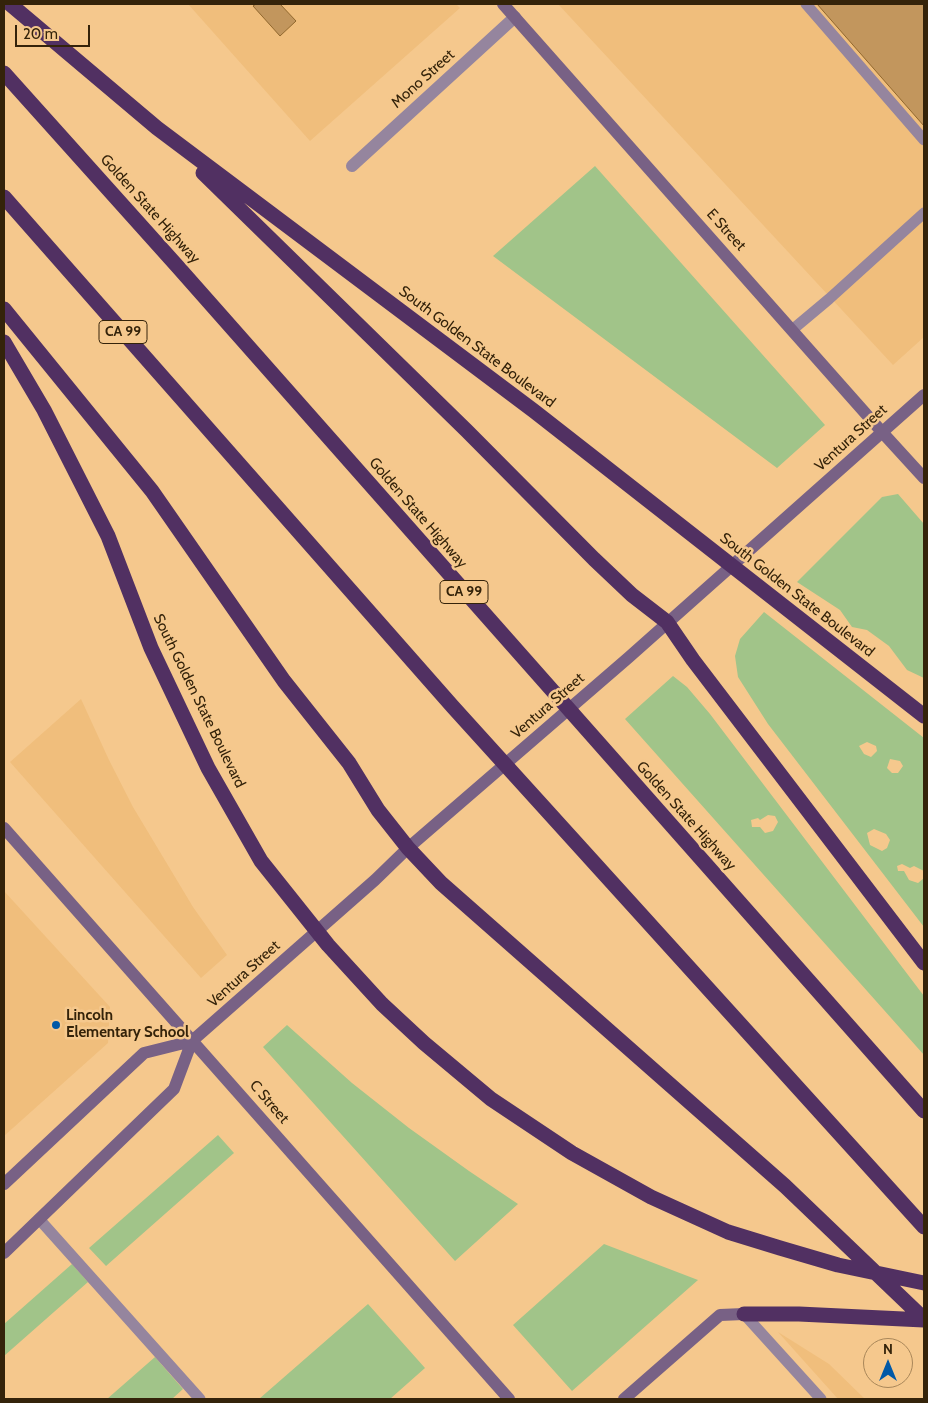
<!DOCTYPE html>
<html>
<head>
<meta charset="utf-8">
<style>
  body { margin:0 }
  #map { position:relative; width:928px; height:1403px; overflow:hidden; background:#f5c88d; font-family:Cabin,sans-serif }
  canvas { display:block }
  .frame { position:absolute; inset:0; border:5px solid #34230a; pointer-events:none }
  .north { position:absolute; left:863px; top:1338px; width:50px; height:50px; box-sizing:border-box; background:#f5c88d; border:1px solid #a88659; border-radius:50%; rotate:0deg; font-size:14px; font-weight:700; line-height:20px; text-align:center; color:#34230a }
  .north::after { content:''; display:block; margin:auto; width:18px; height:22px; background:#0159a7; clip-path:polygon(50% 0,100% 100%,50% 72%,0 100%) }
  .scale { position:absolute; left:15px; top:25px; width:75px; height:22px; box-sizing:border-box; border:2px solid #34230a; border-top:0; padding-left:6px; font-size:15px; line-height:18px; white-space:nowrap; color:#34230a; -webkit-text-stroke:4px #f5c88d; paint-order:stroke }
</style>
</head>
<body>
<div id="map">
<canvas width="928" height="1403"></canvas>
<div class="frame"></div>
<div class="north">N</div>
<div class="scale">20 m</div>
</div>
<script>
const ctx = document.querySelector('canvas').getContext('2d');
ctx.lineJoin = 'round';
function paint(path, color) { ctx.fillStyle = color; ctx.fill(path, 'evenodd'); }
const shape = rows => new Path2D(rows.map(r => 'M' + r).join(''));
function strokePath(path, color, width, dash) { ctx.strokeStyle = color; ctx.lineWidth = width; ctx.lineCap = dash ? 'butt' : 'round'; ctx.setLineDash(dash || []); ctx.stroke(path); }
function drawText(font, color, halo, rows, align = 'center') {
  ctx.font = font + ' Cabin,sans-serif'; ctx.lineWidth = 5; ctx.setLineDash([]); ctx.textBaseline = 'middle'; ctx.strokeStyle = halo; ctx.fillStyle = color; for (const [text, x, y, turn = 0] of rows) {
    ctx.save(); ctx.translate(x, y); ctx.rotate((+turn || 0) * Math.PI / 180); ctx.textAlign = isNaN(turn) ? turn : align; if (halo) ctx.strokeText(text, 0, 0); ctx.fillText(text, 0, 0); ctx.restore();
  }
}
const built = shape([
  [188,4,456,4,460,8,310,141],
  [558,4,924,4,924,337,893,365],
  [81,699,109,760,133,807,193,907,227,955,201,978,10,762],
  [4,891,110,1007,108,1043,4,1136],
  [778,1332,829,1364,865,1399,838,1399]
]);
const green = shape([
  [595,166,825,425,777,468,493,256],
  [898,494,924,524,924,678,907,670,889,646,867,630,852,627,840,610,797,582,882,497],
  [764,612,924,738,924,871,914,866,910,868,902,864,897,866,898,871,904,871,909,880,918,883,924,878,924,927,768,724,738,677,735,656,740,639],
  [867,742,876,746,877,751,871,757,864,754,859,746],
  [890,759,900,761,903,766,898,773,892,773,887,768],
  [874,829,886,834,890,840,887,848,882,851,870,845,867,833],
  [673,676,687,687,710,714,924,996,924,1055,625,719],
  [768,815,775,816,778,822,773,831,765,833,760,827,752,827,751,820,758,818,760,820],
  [287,1025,352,1083,409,1128,469,1171,518,1204,455,1261,263,1047],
  [218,1135,234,1153,106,1266,89,1248],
  [604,1244,698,1280,572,1391,513,1325],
  [72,1264,88,1282,4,1356,4,1324],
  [368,1304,425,1368,390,1399,259,1399],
  [155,1357,183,1389,172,1399,107,1399]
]);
const building = shape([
  [256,4,280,4,296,21,280,36,253,6,256,4],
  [817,4,924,4,924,126,817,4]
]);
const lane = shape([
  [806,4,924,140],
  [792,330,829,299,924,213],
  [39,1219,200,1399],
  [744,1314,821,1399]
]);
const street = shape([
  [352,166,515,17]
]);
const secondary = shape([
  [503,4,882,432,924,478],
  [4,828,509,1399],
  [4,1184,144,1053,192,1041],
  [4,1253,174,1089,192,1041,375,880,408,848,628,658,924,395],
  [624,1399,720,1315,744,1314]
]);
const highway = shape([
  [10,4,157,128,534,411,924,716],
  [4,73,178,267,924,1111],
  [203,173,467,431,594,559,632,595,667,622,693,660,924,963],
  [4,197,453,707,924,1227],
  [4,309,152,491,284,681,349,763,378,810,408,848,441,883,785,1186,924,1319],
  [4,342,44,410,108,536,151,648,208,768,261,861,328,945,382,1004,424,1043,491,1099,572,1153,651,1197,728,1232,780,1248,838,1265,924,1283],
  [744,1314,799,1314,924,1320]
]);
const markers = [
  [56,1025,5,"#0159a7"]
];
const shields = [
  [123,332,48],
  [464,592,48]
];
const shieldNames = [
  ["CA 99",123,332],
  ["CA 99",464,592]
];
const streetNames = [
  ["Mono Street",423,79,-42],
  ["Golden State Highway",150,209,48],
  ["E Street",726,230,48],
  ["South Golden State Boulevard",477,347,37],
  ["Ventura Street",851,438,-42],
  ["Golden State Highway",418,513,49],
  ["South Golden State Boulevard",797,595,38],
  ["South Golden State Boulevard",199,701,64],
  ["Ventura Street",548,706,-41],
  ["Golden State Highway",686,816,48],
  ["Ventura Street",244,974,-42],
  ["C Street",269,1102,49]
];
const poiNames = [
  ["Lincoln",66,1016],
  ["Elementary School",66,1033]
];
paint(built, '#f0be7c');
paint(green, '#a1c489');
paint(building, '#c2965d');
strokePath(building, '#91682e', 1);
strokePath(lane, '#95859e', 11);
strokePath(street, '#95859e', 12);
strokePath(secondary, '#786185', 12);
strokePath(highway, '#513062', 15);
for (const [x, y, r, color] of markers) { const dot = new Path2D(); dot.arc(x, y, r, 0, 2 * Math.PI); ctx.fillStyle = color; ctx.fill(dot); strokePath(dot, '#f5c88d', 2); }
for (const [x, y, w] of shields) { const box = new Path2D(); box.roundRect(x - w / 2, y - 11.5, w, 23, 4); ctx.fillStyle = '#f5c88d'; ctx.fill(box); strokePath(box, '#34230a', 1); }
drawText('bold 14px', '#34230a', null, shieldNames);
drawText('15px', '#34230a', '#f5c88d', streetNames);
drawText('bold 15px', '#34230a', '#f5c88d', poiNames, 'left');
</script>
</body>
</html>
